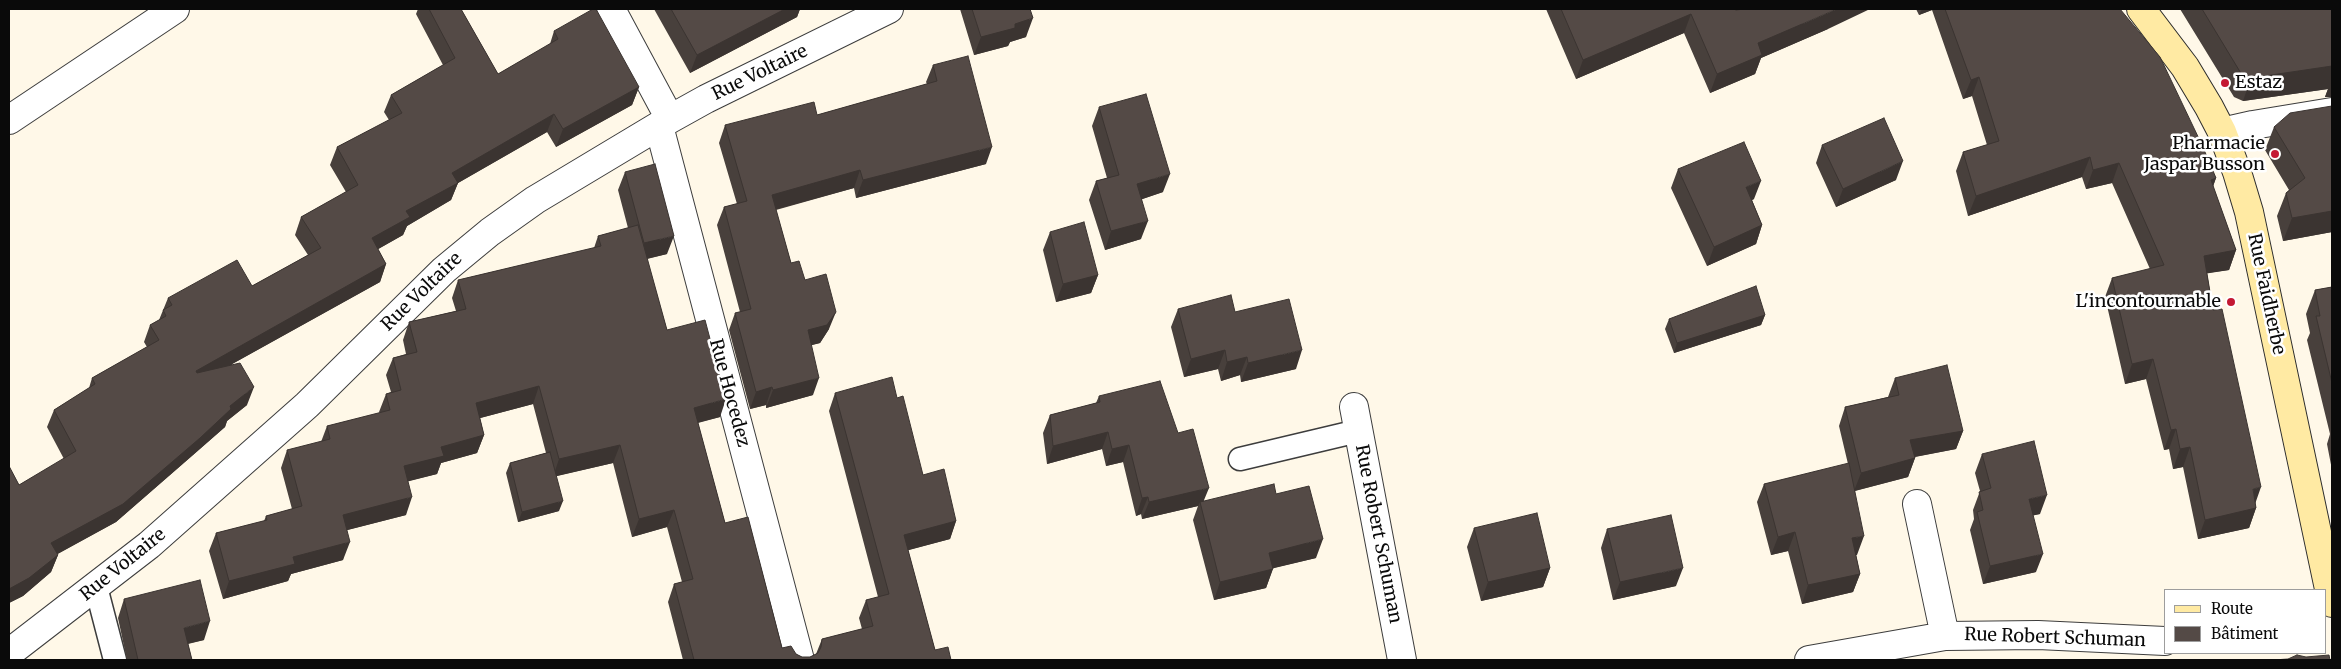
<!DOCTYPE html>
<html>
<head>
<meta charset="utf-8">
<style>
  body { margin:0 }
  #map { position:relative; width:2341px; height:669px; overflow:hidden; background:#fff8e8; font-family:Merriweather,serif }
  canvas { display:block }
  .frame { position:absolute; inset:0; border:10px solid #0a0a0a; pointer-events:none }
  .legend { position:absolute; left:2164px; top:589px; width:162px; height:65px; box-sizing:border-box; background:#fff; border:1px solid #9d9d9d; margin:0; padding:6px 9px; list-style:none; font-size:15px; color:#0a0a0a }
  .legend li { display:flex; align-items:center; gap:10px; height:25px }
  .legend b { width:25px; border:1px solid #9d9d9d }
</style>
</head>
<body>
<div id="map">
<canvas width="2341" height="669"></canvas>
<div class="frame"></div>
<ul class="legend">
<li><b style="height:6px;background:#ffeaa3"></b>Route</li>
<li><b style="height:14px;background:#544a46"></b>Bâtiment</li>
</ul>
</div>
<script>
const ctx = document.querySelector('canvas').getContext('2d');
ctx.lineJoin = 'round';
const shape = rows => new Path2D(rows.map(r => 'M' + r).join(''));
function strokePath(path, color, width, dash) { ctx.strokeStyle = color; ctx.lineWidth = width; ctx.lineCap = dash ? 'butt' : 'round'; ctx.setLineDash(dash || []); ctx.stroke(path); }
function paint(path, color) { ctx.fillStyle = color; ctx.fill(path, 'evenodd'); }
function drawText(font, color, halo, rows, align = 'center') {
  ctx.font = font + ' Merriweather,serif'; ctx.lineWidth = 5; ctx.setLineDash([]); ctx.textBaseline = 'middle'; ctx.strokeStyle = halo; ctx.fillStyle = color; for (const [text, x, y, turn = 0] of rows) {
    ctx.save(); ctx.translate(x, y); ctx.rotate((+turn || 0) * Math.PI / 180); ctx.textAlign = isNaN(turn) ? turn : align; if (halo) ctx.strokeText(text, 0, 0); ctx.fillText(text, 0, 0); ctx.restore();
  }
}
const lane = shape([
  [1240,459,1358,431],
  [96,587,115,660]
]);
const street = shape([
  [611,9,670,119],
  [9,120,175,9],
  [659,126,800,660],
  [2222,132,2253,125,2332,112],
  [1354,407,1402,660],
  [1917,504,1945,636],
  [9,653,149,545,307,405,444,270,490,232,535,200,670,119,706,99,889,9],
  [1809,660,1945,636,2038,635,2165,641]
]);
const secondary = shape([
  [2141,9,2185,67,2209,107,2222,132,2237,172,2249,212,2332,603]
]);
const wall = shape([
  [418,9,461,9,498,74,550,44,554,31,639,87,632,105,556,147,547,132,458,183,451,200,407,226,403,235,378,249,386,264,380,282,232,364,247,405,227,421,225,427,193,455,116,522,57,554,58,555,51,572,23,596,9,603,9,466,19,485,64,459,47,427,54,410,89,388,92,378,147,347,144,342,150,325,159,320,168,298,252,286,308,255,295,235,301,217,346,192,330,165,337,147,389,120,384,112,391,95,443,65,416,14],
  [654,9,800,9,797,17,690,73],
  [960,9,1030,9,1026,37,1010,42,1008,46,974,55],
  [1546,9,1734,9,1828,29,1761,58,1755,74,1710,93,1684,33,1576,79],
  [1916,9,2120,9,2216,178,2213,186,2236,250,2229,270,2207,273,2213,310,2256,508,2249,528,2198,539,2183,467,2173,469,2169,449,2164,450,2146,379,2125,384,2105,297,2112,278,2150,269,2112,183,2086,189,2082,177,1968,216,1956,171,1963,152,1987,145,1972,96,1963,99,1932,10,1919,15],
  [2180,9,2332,9,2332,97,2325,97,2328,89,2243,101,2234,97],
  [933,65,986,164,856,198,854,188,776,210,791,263,805,280,829,329,820,343,811,345,813,395,766,408,766,405,750,409,729,330,735,313,740,312,717,225,724,207,737,204,719,143,725,125,817,115,927,84,926,82],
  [2332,106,2332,232,2283,241,2277,216,2286,193,2289,190,2265,150,2274,127],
  [1099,107,1163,192,1142,199,1141,239,1105,250,1089,200,1096,181,1107,178,1092,126],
  [1822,145,1896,180,1836,207,1816,163],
  [1678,169,1754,199,1752,200,1762,225,1756,244,1707,266,1671,188],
  [625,172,667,254,647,259,667,330,720,417,698,423,725,523,782,648,796,654,802,657,810,657,816,654,822,639,862,629,859,618,866,600,878,597,829,411,835,393,897,398,923,475,956,521,950,539,908,550,935,650,951,660,683,660,668,602,674,584,682,582,667,527,632,537,613,463,556,476,559,511,518,522,506,473,510,463,546,453,533,404,480,418,484,435,477,453,441,463,437,474,408,481,406,515,347,530,343,560,291,574,288,581,223,599,209,551,216,533,264,521,266,516,292,509,281,468,287,450,321,442,327,426,380,413,379,412,386,394,391,392,386,375,393,358,406,354,403,340,409,322,456,311,452,298,458,280,594,248,598,236,628,228,618,190],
  [1050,232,1098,275,1091,293,1056,302,1043,250],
  [2332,287,2332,470,2327,444,2330,434,2307,340,2310,333,2306,314,2315,290],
  [1178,309,1235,312,1296,369,1241,382,1240,375,1221,381,1218,369,1184,377,1171,327],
  [1765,315,1761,325,1674,353,1665,329,1669,319],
  [1895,378,1963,431,1956,449,1915,457,1915,458,1908,477,1855,491,1857,555,1856,555,1860,574,1853,592,1802,604,1788,551,1771,555,1757,502,1764,484,1848,464,1839,426,1845,407,1888,397],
  [1099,396,1178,433,1204,501,1276,494,1316,558,1273,568,1266,588,1214,600,1193,520,1198,506,1142,519,1141,514,1136,516,1123,462,1106,466,1102,449,1047,464,1043,433,1050,415,1096,403],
  [1982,454,2040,514,2033,515,2036,572,1983,584,1970,530,1974,519,1973,510,1980,491,1975,473],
  [1474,528,1550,568,1543,587,1481,601,1467,547],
  [1607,529,1676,586,1613,600,1601,548],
  [124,599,204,640,188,644,192,660,127,660,118,618]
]);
const shadedWall = shape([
  [785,9,800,9,797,17,690,73,697,55],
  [1837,9,1870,9,1828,29,1761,58,1755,74,1710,93,1717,74,1758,43],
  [1922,9,1932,9,1932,10,1919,15],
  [1691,14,1684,33,1576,79,1583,60],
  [1033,18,1026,37,1010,42,1008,46,974,55,981,37,1015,24],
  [2332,66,2332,97,2325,97,2328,89,2243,101,2251,78],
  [1979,77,1972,96,1963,99,1971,80],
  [639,87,632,105,556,147,563,129],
  [554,114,547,132,458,183,451,200,407,226,403,235,366,256,372,238,406,211,452,173],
  [992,147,986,164,856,198,863,180],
  [2090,157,2082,177,1968,216,1976,196],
  [1903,161,1896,180,1836,207,1843,189],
  [2119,163,2112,183,2086,189,2093,170],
  [860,170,854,188,766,212,772,195],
  [1170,174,1163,192,1131,203,1137,184],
  [2216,178,2209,198,2211,180],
  [1761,181,1754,199,1739,206,1746,187],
  [2332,211,2332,232,2283,241,2292,218],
  [1148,221,1141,239,1105,250,1111,231],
  [1762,225,1756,244,1707,266,1714,247],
  [674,236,667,254,637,261,644,243],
  [2236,250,2229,270,2197,275,2204,256],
  [386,264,380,282,189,388,196,371],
  [1098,275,1091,293,1056,302,1063,284],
  [836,312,829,329,820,343,801,348,808,330],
  [1765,315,1761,325,1674,353,1677,343],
  [1225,350,1218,369,1184,377,1191,359],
  [1302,350,1296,369,1241,382,1248,363],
  [1247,357,1240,375,1221,381,1227,362],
  [2153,359,2146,379,2125,384,2132,364],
  [819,378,813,395,766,408,773,390],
  [539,386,533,404,469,421,476,403],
  [254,387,247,405,227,421,225,427,193,455,116,522,45,561,51,543],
  [772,387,766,405,750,409,756,392],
  [726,399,720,417,688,425,694,408],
  [2176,429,2169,449,2164,450,2171,430],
  [1963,431,1956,449,1903,459,1910,440],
  [1108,432,1102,449,1047,464,1053,446],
  [484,435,477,453,441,463,437,474,398,484,404,466,441,447],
  [620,445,613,463,553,477,559,459],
  [1129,445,1123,462,1106,466,1112,449],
  [2190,447,2183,467,2173,469,2180,449],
  [1915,458,1908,477,1854,491,1861,473],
  [2261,487,2254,507,2253,489],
  [1209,488,1202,505,1200,502,1198,506,1142,519,1149,502],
  [2047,495,2040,514,2022,518,2029,499],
  [412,497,406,515,336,533,343,515],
  [1148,497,1141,514,1136,516,1142,498],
  [563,501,559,511,518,522,522,512],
  [2256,508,2249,528,2198,539,2205,520],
  [674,510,667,527,632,537,639,519],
  [956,521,950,539,898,553,904,535],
  [1795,532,1788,551,1771,555,1778,537],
  [1864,536,1857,555,1845,557,1852,538],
  [1323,539,1316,558,1262,571,1269,553],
  [350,542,343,560,291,574,288,581,223,599,229,581,293,557],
  [2043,554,2036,572,1983,584,1990,566],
  [58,555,51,572,23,596,9,603,9,589],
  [1550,568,1543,587,1481,601,1488,582],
  [1683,568,1676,586,1613,600,1620,582],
  [1273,569,1266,588,1214,600,1220,582],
  [1860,574,1853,592,1802,604,1808,585],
  [210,621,204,640,177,646,184,628]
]);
const building = shape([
  [429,9,461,9,498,74,558,39,554,31,593,9,596,9,639,87,563,129,554,114,452,173,458,183,406,211,410,217,372,238,386,264,196,371,197,373,240,363,254,387,230,406,231,409,200,438,123,504,51,543,58,555,29,578,9,589,9,466,19,485,76,451,54,410,95,384,92,378,159,340,150,325,166,316,163,310,172,305,168,298,237,260,252,286,321,248,301,217,358,185,337,147,402,113,391,95,455,58,429,9],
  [671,9,785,9,697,55,671,9],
  [972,9,1030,9,1033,18,1015,24,1015,28,981,37,972,9],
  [1561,9,1734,9,1736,10,1744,9,1837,9,1758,43,1762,55,1717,74,1691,14,1583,60,1561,9],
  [1945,9,2120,9,2160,57,2202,145,2216,178,2211,180,2236,250,2204,256,2213,310,2222,309,2261,487,2253,489,2256,508,2205,520,2190,447,2180,449,2176,429,2171,430,2153,359,2132,364,2112,278,2164,265,2119,163,2093,170,2090,157,1976,196,1963,152,1999,141,1979,77,1971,80,1945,9],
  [2202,9,2332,9,2332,66,2251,78,2242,75,2202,9],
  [968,56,992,147,863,180,860,170,772,195,791,263,799,261,805,280,826,274,836,312,827,325,808,330,819,378,773,390,772,387,756,392,735,313,751,309,724,207,747,201,725,125,814,102,817,115,937,81,933,65,968,56],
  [1146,94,1170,174,1137,184,1148,221,1111,231,1096,181,1119,175,1099,107,1146,94],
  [2332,106,2332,211,2292,218,2286,193,2305,178,2274,127,2290,113,2332,106],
  [1884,118,1903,161,1843,189,1822,145,1884,118],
  [1744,142,1761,181,1746,187,1762,225,1714,247,1678,169,1744,142],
  [655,164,674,236,644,243,625,172,655,164],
  [1084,222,1098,275,1063,284,1050,232,1084,222],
  [638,225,667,330,705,320,726,399,694,408,725,523,748,517,782,648,791,646,796,654,802,657,810,657,818,653,821,647,822,639,873,626,866,600,889,594,835,393,892,377,897,398,903,396,923,475,944,469,956,521,904,535,935,650,948,647,951,660,694,660,674,584,693,579,674,510,639,519,620,445,559,459,539,386,476,403,484,435,441,447,444,456,404,466,412,497,343,515,350,542,293,557,295,564,229,581,216,533,267,520,266,516,302,506,287,450,330,439,327,426,390,410,386,394,401,390,393,358,417,352,409,322,466,309,458,280,601,246,598,236,638,225],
  [1756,286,1765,315,1677,343,1669,319,1756,286],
  [2332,287,2332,383,2316,316,2320,316,2315,290,2332,287],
  [1231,295,1235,312,1289,299,1302,350,1248,363,1247,357,1227,362,1225,350,1191,359,1178,309,1231,295],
  [1947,365,1963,431,1910,440,1915,458,1861,473,1845,407,1899,395,1895,378,1947,365],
  [1160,381,1178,433,1193,429,1209,488,1149,502,1148,497,1142,498,1129,445,1112,449,1108,432,1053,446,1050,415,1100,402,1099,396,1160,381],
  [2034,441,2047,495,2029,499,2043,554,1990,566,1977,512,1983,510,1979,492,1991,488,1982,454,2034,441],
  [550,452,563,501,522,512,510,463,550,452],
  [1849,463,1864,536,1852,538,1860,574,1808,585,1795,532,1778,537,1764,484,1849,463],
  [1274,484,1276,494,1309,486,1323,539,1269,553,1273,569,1220,582,1200,502,1274,484],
  [1537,513,1550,568,1488,582,1474,528,1537,513],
  [1671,515,1683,568,1620,582,1607,529,1671,515],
  [200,580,210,621,184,628,192,660,138,660,124,599,200,580],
  [2297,655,2306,657,2329,655,2330,660,2273,660,2288,659,2297,655]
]);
const markers = [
  [2225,83,5,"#c41934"],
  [2275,154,5,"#c41934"],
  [2231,302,5,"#c41934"]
];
const streetNames = [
  ["Rue Voltaire",760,73,-26],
  ["Rue Voltaire",422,292,-44],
  ["Rue Faidherbe",2266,294,78],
  ["Rue Hocedez",729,393,75],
  ["Rue Robert Schuman",1378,534,79],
  ["Rue Voltaire",123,565,-39],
  ["Rue Robert Schuman",2055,638,2]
];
const poiNames = [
  ["Estaz",2235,83,"left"],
  ["Pharmacie",2265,144],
  ["Jaspar Busson",2265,165],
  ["L'incontournable",2221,302]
];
strokePath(lane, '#3d3d3d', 25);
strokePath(street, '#3d3d3d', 30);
strokePath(secondary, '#2c2c2c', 30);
strokePath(lane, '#fff', 22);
strokePath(street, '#fff', 28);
strokePath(secondary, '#ffeaa3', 28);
paint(wall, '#48403c');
paint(shadedWall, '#3b3431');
paint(building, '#544a46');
strokePath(building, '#3b3431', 1);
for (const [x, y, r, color] of markers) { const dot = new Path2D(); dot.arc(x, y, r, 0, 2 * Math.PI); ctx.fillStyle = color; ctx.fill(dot); strokePath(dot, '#fff', 2); }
drawText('18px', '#0a0a0a', '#fff', streetNames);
drawText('18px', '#0a0a0a', '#fff', poiNames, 'right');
</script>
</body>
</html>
